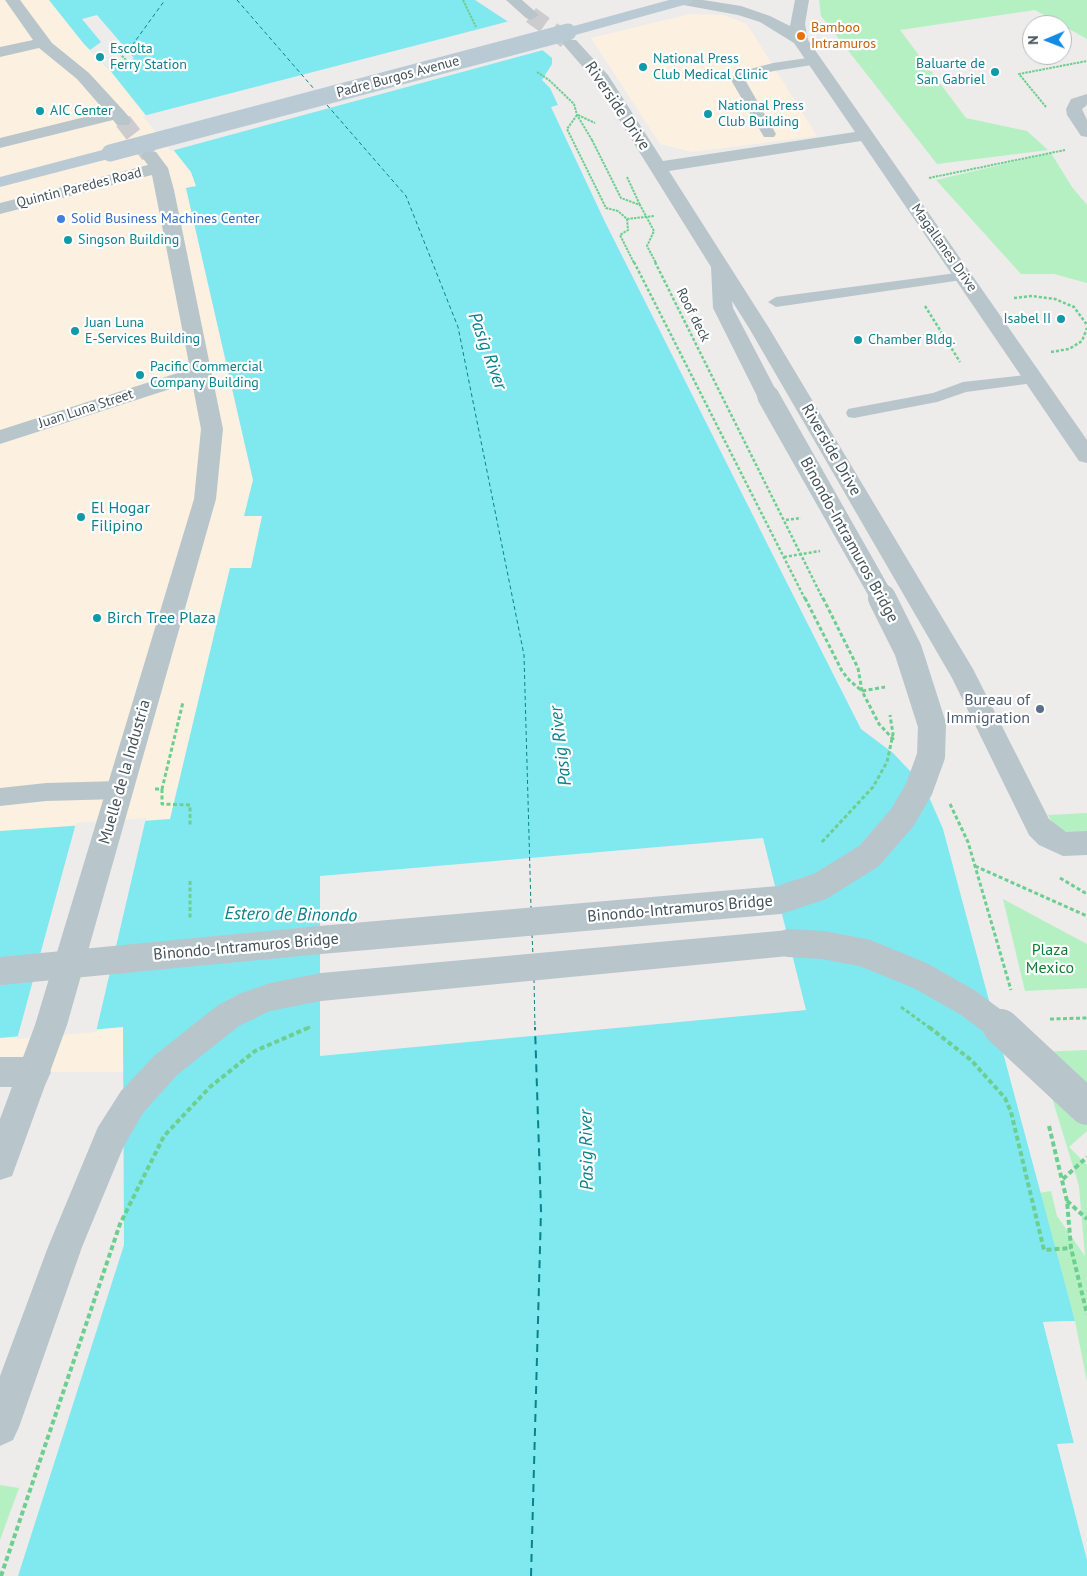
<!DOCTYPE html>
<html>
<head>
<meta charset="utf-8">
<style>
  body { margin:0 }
  #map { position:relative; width:1087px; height:1576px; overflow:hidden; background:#eeebeb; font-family:"PT Sans",sans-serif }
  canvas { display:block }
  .north { position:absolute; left:1022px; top:15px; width:50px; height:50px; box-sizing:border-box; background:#fff; border:1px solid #b4babd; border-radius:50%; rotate:269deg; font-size:14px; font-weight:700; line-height:20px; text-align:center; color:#435259 }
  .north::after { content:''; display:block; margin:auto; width:18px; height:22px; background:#118ce2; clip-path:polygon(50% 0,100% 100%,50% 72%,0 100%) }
</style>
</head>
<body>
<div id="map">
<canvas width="1087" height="1576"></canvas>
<div class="north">N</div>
</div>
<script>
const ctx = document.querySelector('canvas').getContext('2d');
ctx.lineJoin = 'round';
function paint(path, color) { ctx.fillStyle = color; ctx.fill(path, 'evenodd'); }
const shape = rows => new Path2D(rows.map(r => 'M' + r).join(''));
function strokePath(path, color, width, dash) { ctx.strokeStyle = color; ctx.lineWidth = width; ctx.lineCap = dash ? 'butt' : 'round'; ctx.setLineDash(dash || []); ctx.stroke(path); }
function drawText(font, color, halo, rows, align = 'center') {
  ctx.font = font + ' "PT Sans",sans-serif'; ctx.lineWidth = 4.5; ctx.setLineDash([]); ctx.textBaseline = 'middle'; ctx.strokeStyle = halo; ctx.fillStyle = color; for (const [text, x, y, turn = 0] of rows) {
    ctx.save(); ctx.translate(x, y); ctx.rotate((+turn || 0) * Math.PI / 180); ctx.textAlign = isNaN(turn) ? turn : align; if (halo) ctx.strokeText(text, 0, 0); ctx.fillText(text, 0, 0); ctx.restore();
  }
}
const commercial = shape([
  [0,0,49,0,84,44,109,69,191,172,196,187,186,189,253,480,244,516,262,516,251,568,231,568,123,1027,123,1072,0,1072],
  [690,14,724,15,747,24,817,136,692,152,660,144,591,38]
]);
const green = shape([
  [819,0,1087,0,1087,39,1035,10,900,30,966,118,1027,131,1048,150,937,164,821,16],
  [1051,153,1072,187,1087,205,1087,283,1054,274,1021,274,936,180],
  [1087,813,1087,833,1066,833,1052,822,1048,815],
  [1003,899,1087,944,1087,988,1025,991],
  [1087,1050,1087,1131,1069,1147,1087,1165,1087,1382,1075,1321,1039,1193,1051,1191,1057,1216,1085,1256,1079,1186,1038,1052],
  [0,1485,19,1488,0,1540]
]);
const water = shape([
  [49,0,475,0,507,21,552,58,552,64,542,80,550,88,558,105,551,107,605,222,787,583,861,729,893,753,912,773,929,797,943,829,1075,1321,1043,1322,1074,1443,1057,1444,1087,1560,1087,1576,18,1576,124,1245,123,1027,0,1038,0,831,170,819,230,568,251,568,262,516,244,516,253,480,186,188,196,186,191,172,109,69,84,44]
]);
const pier = shape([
  [97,15,134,58,132,59,140,68,126,71,121,66,109,69,90,50,101,42,82,19],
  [510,21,547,49,171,151,143,116],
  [146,818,96,1032,17,1039,76,823],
  [763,838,806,1010,320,1056,320,876],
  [1075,1321,1075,1324,1046,1324,1076,1443,1074,1443,1043,1322]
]);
const ferryFar1 = shape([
  [237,0,315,90],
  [128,51,165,0],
  [327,105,406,196,458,327,524,655,531,908],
  [532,934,533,955],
  [534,979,535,1028]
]);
const ferry = shape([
  [531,1576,541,1211,535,1027]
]);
const tertiaryTunnel = shape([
  [531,15,570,43],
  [123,121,150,156]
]);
const pathFar3 = shape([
  [463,0,476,27],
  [113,68,129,63,119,53,128,51],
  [537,72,549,80,574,104,577,115,592,140],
  [1046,107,1019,74,1087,61],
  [577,115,567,129,606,208,618,211,627,219,628,230,620,235,634,263],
  [578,115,595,123],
  [627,177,640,205],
  [929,178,1065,150],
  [627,219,654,216]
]);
const pathFar2 = shape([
  [634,262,805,599],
  [1014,298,1032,296,1055,299,1074,307,1087,325],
  [925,306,960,362],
  [1051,352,1069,349,1082,341,1087,328],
  [786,520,801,518],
  [784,557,820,551]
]);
const pathFar1 = shape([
  [805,598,842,671,849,680,862,691,885,687],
  [858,668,862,691,879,724,895,741],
  [155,789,162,789,183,702],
  [162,789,162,804,190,805,190,825],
  [950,804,968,842,1011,990],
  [975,866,1087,916],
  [1060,878,1087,894],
  [190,881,190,918],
  [901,1007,930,1028],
  [1050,1019,1087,1018],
  [308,1028,310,1027]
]);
const path = shape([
  [929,1027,971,1060,1005,1098,1011,1112,1044,1250,1071,1248],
  [1049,1126,1067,1201,1071,1248,1087,1314],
  [1063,1179,1087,1157],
  [1067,1201,1087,1219],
  [1,1576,120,1224,164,1136,210,1087,255,1051,310,1027]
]);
const service = shape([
  [814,57,820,61,818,64,774,71,744,78,776,134,774,137,764,137,731,80,733,76,735,73,773,63,814,57],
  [964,272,971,276,969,279,776,307,768,302,776,297,964,272],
  [1035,374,1043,379,1041,382,966,392,937,402,854,418,848,417,846,413,848,409,933,393,963,382,1035,374],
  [120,781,128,784,131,790,128,796,120,799,46,801,0,806,0,788,46,783,120,781]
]);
const minor = shape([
  [5,0,20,0,52,43,89,73,123,110,125,114,123,118,111,118,77,79,39,48,0,57,0,47,33,40,5,0],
  [0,1057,35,1057,46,1061,51,1072,46,1083,35,1087,0,1087,0,1057]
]);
const tertiary = shape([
  [506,0,522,0,539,15,531,20,526,18,506,0],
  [676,0,703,0,741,6,770,16,790,26,795,0,809,0,805,24,808,40,1087,440,1087,463,1079,461,861,141,669,171,769,328,973,669,1049,819,1066,832,1087,831,1087,855,1063,856,1039,845,1029,835,952,678,749,328,732,301,733,308,779,396,776,401,768,403,760,401,757,396,713,308,711,267,595,81,562,43,564,40,576,40,608,75,663,161,855,132,794,43,760,22,738,15,678,4,676,0],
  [1087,94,1087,105,1082,109,1087,120,1087,137,1081,136,1067,115,1066,109,1071,99,1087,94],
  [117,109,123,110,129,117,131,121,129,125,117,125,113,120,0,148,0,138,117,109],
  [150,151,156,152,168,168,174,190,223,429,216,499,67,1025,12,1176,0,1180,0,1119,35,1025,194,499,201,429,192,382,0,444,0,430,190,369,152,175,0,214,0,203,148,165,141,156,144,152,150,151],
  [789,930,800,934,804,943,800,952,789,956,321,1001,270,1011,239,1026,177,1075,143,1113,123,1148,82,1247,19,1427,13,1440,0,1446,0,1376,48,1247,98,1127,121,1091,155,1055,217,1006,239,994,270,983,321,973,789,930]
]);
const secondary = shape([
  [669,0,693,0,691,3,568,37,560,32,563,29,669,0],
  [110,148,116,149,119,153,116,157,0,187,0,177,110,148]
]);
const pathBridgeFar2 = shape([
  [592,140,621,198,640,205,654,231,647,246,656,263]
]);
const pathBridgeFar1 = shape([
  [655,262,823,599]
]);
const pathBridge = shape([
  [823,598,858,668],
  [822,842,873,787,887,762,893,734,890,715]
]);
const tertiaryBridgeFar2 = shape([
  [768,396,883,599]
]);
const tertiaryBridgeFar1 = shape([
  [789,943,823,945,865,953,921,976,967,1002,1002,1028],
  [0,971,320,940,779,900,821,886,869,856,902,818,919,789,931,756,932,725,908,650,882,598]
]);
const tertiaryBridge = shape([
  [1001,1027,1087,1107]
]);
const secondaryBridge = shape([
  [110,153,568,32]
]);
const markers = [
  [801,36,5,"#e8710a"],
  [100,57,5,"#0f9aa8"],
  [643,67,5,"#0f9aa8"],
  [995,72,5,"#0f9aa8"],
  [40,111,5,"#0f9aa8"],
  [708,114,5,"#0f9aa8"],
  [61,219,5,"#3f7fe0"],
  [68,240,5,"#0f9aa8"],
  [1061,319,5,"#0f9aa8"],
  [75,331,5,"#0f9aa8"],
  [858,340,5,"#0f9aa8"],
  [140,375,5,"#0f9aa8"],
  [81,517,5,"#0f9aa8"],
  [97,618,5,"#0f9aa8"],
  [1040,709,5,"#5c6f8a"]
];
const farFoodnames = [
  ["Bamboo",811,28],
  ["Intramuros",811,44]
];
const farCulturenames = [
  ["Escolta",110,49],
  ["Ferry Station",110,65],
  ["National Press",653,59],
  ["Club Medical Clinic",653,75],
  ["Baluarte de",985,64,"right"],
  ["San Gabriel",985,80,"right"],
  ["National Press",718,106],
  ["Club Building",718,122],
  ["AIC Center",50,111],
  ["Singson Building",78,240],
  ["Isabel II",1051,319,"right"],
  ["Juan Luna",85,323],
  ["E-Services Building",85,339],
  ["Chamber Bldg.",868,340],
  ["Pacific Commercial",150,367],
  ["Company Building",150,383]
];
const farStreetnames = [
  ["Padre Burgos Avenue",398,77,-15],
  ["Quintin Paredes Road",79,188,-14],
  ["Magallanes Drive",944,248,55],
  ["Roof deck",693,315,63],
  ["Juan Luna Street",86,409,-18]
];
const farShopnames = [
  ["Solid Business Machines Center",71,219]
];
const streetNames = [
  ["Riverside Drive",617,106,56],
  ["Riverside Drive",831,450,60],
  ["Binondo-Intramuros Bridge",849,540,61],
  ["Muelle de la Industria",125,772,-74],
  ["Binondo-Intramuros Bridge",680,909,-5],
  ["Binondo-Intramuros Bridge",246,947,-5]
];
const cultureNames = [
  ["El Hogar",91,508],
  ["Filipino",91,526],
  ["Birch Tree Plaza",107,618]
];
const serviceNames = [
  ["Bureau of",1030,700],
  ["Immigration",1030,718]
];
const parkNames = [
  ["Plaza",1050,950],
  ["Mexico",1050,968]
];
const waterNames = [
  ["Pasig River",487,351,70],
  ["Pasig River",561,746,-97],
  ["Estero de Binondo",291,915,1],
  ["Pasig River",587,1150,-91]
];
paint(commercial, '#fcf0e1');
paint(green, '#b5f0c3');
paint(water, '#80e8ef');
paint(pier, '#eeebeb');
strokePath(ferryFar1, '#08838b', 1, [4, 3]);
strokePath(ferry, '#08838b', 2, [8, 6]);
strokePath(tertiaryTunnel, '#ccccce', 17, [17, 9]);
strokePath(pathFar3, '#6ccf8f', 2, [2.5, 1]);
strokePath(pathFar2, '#6ccf8f', 2.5, [3, 2]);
strokePath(pathFar1, '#6ccf8f', 3, [4, 2.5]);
strokePath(path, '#6ccf8f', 4, [5, 3]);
paint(service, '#b8c6cc');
paint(minor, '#b8c6cc');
paint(tertiary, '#b8c6cc');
paint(secondary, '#bacad4');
strokePath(pathBridgeFar2, '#6ccf8f', 2, [2.5, 1]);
strokePath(pathBridgeFar1, '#6ccf8f', 2.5, [3, 2]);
strokePath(pathBridge, '#6ccf8f', 3, [4, 2.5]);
strokePath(tertiaryBridgeFar2, '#b8c6cc', 22);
strokePath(tertiaryBridgeFar1, '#b8c6cc', 28);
strokePath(tertiaryBridge, '#b8c6cc', 36);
strokePath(secondaryBridge, '#bacad4', 17);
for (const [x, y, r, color] of markers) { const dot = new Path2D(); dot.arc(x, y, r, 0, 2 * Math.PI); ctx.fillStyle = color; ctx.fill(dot); strokePath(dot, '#fff', 2); }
drawText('14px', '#c56008', '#fff', farFoodnames, 'left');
drawText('14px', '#0d838f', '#fff', farCulturenames, 'left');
drawText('14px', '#435259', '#fff', farStreetnames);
drawText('14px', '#366cbe', '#fff', farShopnames, 'left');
drawText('16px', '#435259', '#fff', streetNames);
drawText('16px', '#0d838f', '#fff', cultureNames, 'left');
drawText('16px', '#4e5e75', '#fff', serviceNames, 'right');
drawText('16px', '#127c37', '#fff', parkNames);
drawText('italic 18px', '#08838b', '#fff', waterNames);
</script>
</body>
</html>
